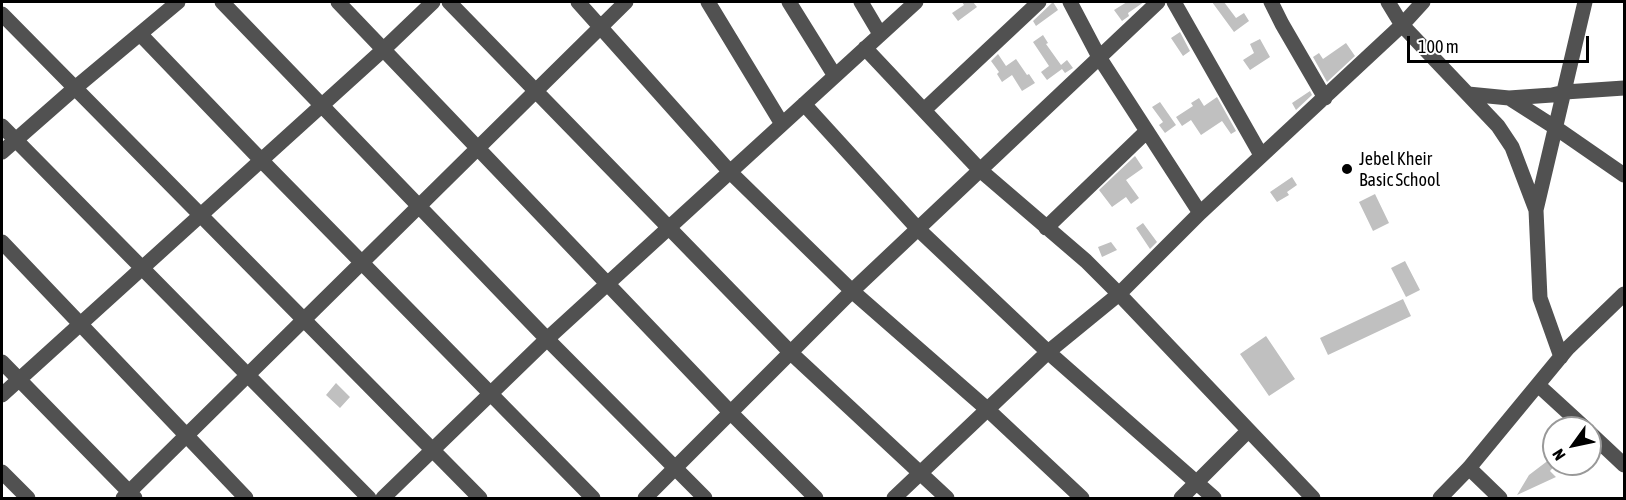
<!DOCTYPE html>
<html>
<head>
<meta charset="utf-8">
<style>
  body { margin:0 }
  #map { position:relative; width:1626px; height:500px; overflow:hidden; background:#fff; font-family:"Asap Condensed",sans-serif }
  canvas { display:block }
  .frame { position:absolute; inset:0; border:3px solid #000; pointer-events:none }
  .north { position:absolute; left:1542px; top:416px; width:60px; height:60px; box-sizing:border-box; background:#fff; border:2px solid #999; border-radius:50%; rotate:237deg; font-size:16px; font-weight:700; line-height:24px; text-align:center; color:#000 }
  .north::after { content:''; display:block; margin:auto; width:21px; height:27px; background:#000; clip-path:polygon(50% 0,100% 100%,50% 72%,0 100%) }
  .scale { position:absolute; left:1407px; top:36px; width:182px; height:27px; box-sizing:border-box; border:3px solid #000; border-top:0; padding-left:8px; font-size:18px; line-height:21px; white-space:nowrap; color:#000; -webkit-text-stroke:4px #fff; paint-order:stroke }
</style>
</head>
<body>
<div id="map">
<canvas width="1626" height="500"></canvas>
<div class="frame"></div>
<div class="north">N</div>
<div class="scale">100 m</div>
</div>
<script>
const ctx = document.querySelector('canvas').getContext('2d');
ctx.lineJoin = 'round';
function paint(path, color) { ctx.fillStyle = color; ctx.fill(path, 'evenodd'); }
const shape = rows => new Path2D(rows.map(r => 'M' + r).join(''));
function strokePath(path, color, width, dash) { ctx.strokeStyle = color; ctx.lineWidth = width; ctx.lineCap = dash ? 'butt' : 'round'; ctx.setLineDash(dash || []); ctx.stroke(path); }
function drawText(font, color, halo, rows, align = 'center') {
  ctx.font = font + ' "Asap Condensed",sans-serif'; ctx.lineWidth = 4.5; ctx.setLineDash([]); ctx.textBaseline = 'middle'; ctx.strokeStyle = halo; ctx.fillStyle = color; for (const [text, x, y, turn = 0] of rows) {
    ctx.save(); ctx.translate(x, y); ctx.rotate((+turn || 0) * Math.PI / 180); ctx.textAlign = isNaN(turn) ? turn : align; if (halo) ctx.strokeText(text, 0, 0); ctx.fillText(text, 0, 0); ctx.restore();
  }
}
const building = shape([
  [962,2,973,2,977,7,958,21,952,13,964,5],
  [1053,2,1058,10,1036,26,1033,21],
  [1127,2,1144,2,1128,13,1129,16,1122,21,1114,10],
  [1212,2,1224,2,1236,18,1244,13,1249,21,1234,32],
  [1180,32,1190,51,1183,56,1171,38],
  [1043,35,1048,43,1046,44,1061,65,1067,60,1073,68,1065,73,1062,69,1047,80,1041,72,1049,66,1033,42],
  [1260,39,1270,57,1250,70,1243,60,1254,53,1250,44],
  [1346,43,1355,56,1327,82,1313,57,1319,53,1323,59],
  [998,54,1006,66,1016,59,1027,75,1029,74,1035,83,1022,91,1012,75,1002,82,997,74,999,72,991,61],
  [1310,91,1312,95,1296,110,1292,103],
  [1217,97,1236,131,1231,134,1222,121,1201,135,1191,120,1182,126,1176,117,1193,106,1191,103,1199,98,1204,106],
  [1160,102,1176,125,1165,133,1159,125,1163,122,1152,107],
  [1135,156,1143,168,1126,180,1139,198,1131,204,1126,197,1112,207,1099,190],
  [1292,177,1297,185,1287,192,1289,195,1277,202,1270,192],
  [1375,194,1389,223,1373,231,1359,202],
  [1143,223,1157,242,1150,249,1136,228],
  [1111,242,1117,250,1102,257,1098,247],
  [1405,261,1420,290,1406,297,1391,268],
  [1403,299,1411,316,1328,355,1320,338],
  [1266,336,1295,379,1269,396,1240,354],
  [336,383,350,397,340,408,326,395],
  [1554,456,1554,464,1556,464,1550,471,1556,477,1517,495,1529,475]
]);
const minor = shape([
  [222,2,547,339,705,498],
  [338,2,731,413,816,498],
  [449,2,791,353,947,498],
  [578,2,730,172,852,291,987,409,1082,498],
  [708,2,782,124],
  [789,2,835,76],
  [861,2,880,34],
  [1070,2,1099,57,1200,213],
  [1174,2,1261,155],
  [1271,2,1282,24,1325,98],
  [1388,2,1402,25,1498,126,1512,147,1536,210],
  [2,14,480,498],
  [140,34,261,160,593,498],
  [865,48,980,170,1086,261,1119,294,1313,498],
  [1468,94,1509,98,1552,95,1565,92,1624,88],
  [1509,98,1556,128,1624,175],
  [804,104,918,229,1048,352,1214,498],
  [924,110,1039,2],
  [2,126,369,498],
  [2,152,75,88,178,2],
  [1046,228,1147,131],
  [2,242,246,498],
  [1561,357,1540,298,1536,210,1585,2],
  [2,362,135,498],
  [1538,385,1585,428],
  [2,395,384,49,433,2],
  [1590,433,1624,465],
  [1469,468,1500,498],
  [2,472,28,498],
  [123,498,626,2],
  [383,498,547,339,916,2],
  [645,498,852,291,1158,2],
  [894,498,1048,352,1119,294,1200,213,1402,25,1423,2],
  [1181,498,1248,431],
  [1440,498,1469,468,1568,348,1624,294]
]);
const markers = [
  [1347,169,6,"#000"]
];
const poiNames = [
  ["Jebel Kheir",1359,159],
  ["Basic School",1359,180]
];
paint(building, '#c0c0c0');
strokePath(minor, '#515151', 15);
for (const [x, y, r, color] of markers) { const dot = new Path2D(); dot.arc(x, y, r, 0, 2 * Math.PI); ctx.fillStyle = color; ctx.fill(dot); strokePath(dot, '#fff', 2); }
drawText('18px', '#000', '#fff', poiNames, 'left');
</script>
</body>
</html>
